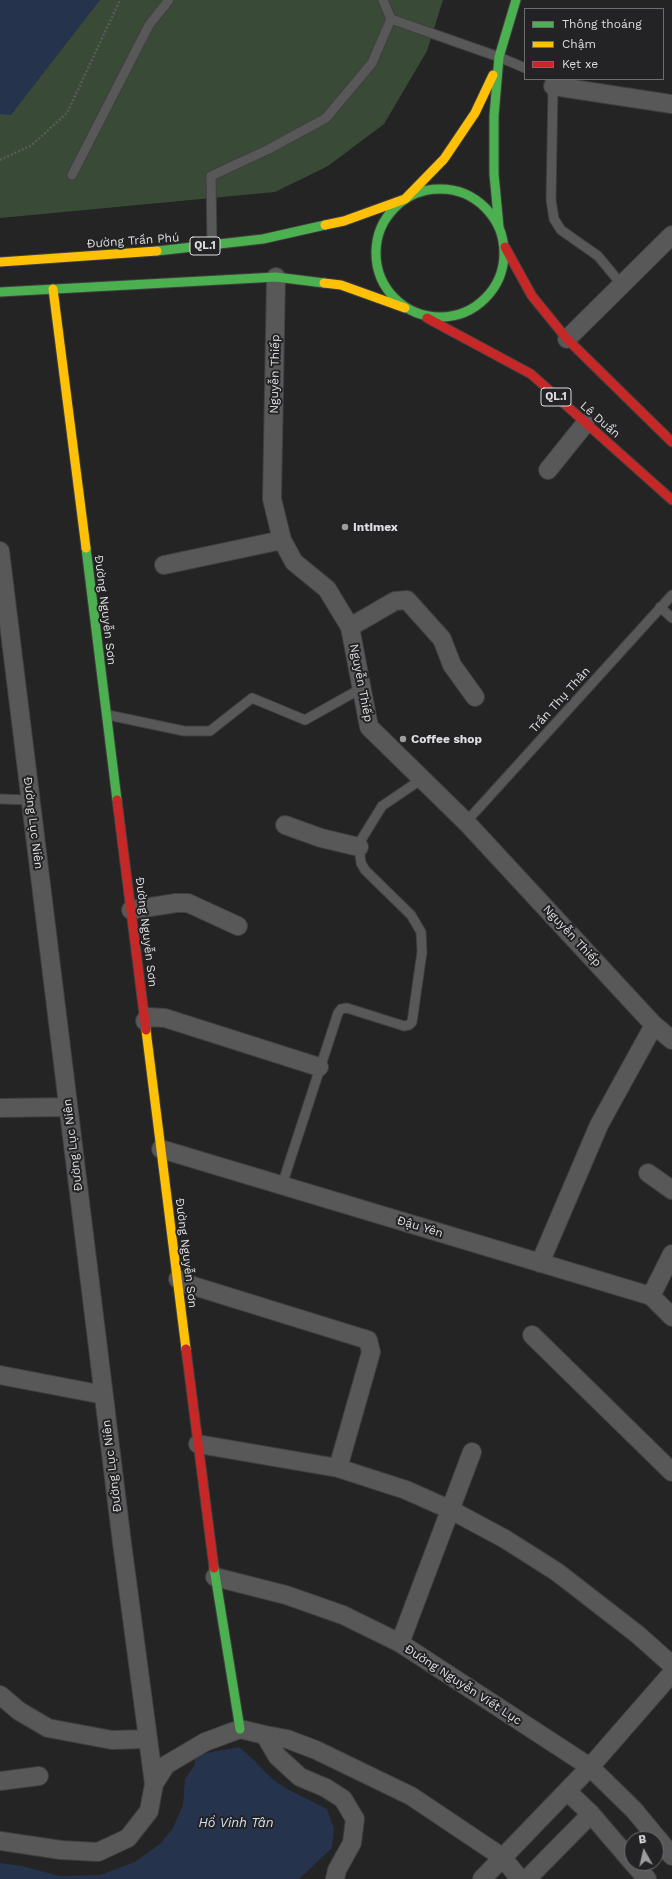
<!DOCTYPE html>
<html>
<head>
<meta charset="utf-8">
<style>
  body { margin:0 }
  #map { position:relative; width:672px; height:1879px; overflow:hidden; background:#242424; font-family:"Work Sans",sans-serif }
  canvas { display:block }
  .legend { position:absolute; left:524px; top:8px; width:140px; height:72px; box-sizing:border-box; background:#232325; border:1px solid #6e6e70; margin:0; padding:5px 7px; list-style:none; font-size:12px; color:#dedee0 }
  .legend li { display:flex; align-items:center; gap:8px; height:20px }
  .legend b { width:20px; border:1px solid #6e6e70 }
  .north { position:absolute; left:624px; top:1831px; width:40px; height:40px; box-sizing:border-box; background:#232325; border:1px solid #6e6e70; border-radius:50%; rotate:352deg; font-size:11px; font-weight:700; line-height:16px; text-align:center; color:#dedee0 }
  .north::after { content:''; display:block; margin:auto; width:14px; height:18px; background:#9d9d9e; clip-path:polygon(50% 0,100% 100%,50% 72%,0 100%) }
</style>
</head>
<body>
<div id="map">
<canvas width="672" height="1879"></canvas>
<ul class="legend">
<li><b style="height:5px;background:#4caf50"></b>Thông thoáng</li>
<li><b style="height:5px;background:#ffc107"></b>Chậm</li>
<li><b style="height:5px;background:#c62828"></b>Kẹt xe</li>
</ul>
<div class="north">B</div>
</div>
<script>
const ctx = document.querySelector('canvas').getContext('2d');
ctx.lineJoin = 'round';
function paint(path, color) { ctx.fillStyle = color; ctx.fill(path, 'evenodd'); }
const shape = rows => new Path2D(rows.map(r => 'M' + r).join(''));
function strokePath(path, color, width, dash) { ctx.strokeStyle = color; ctx.lineWidth = width; ctx.lineCap = dash ? 'butt' : 'round'; ctx.setLineDash(dash || []); ctx.stroke(path); }
function drawText(font, color, halo, rows, align = 'center') {
  ctx.font = font + ' "Work Sans",sans-serif'; ctx.lineWidth = 4; ctx.setLineDash([]); ctx.textBaseline = 'middle'; ctx.strokeStyle = halo; ctx.fillStyle = color; for (const [text, x, y, turn = 0] of rows) {
    ctx.save(); ctx.translate(x, y); ctx.rotate((+turn || 0) * Math.PI / 180); ctx.textAlign = isNaN(turn) ? turn : align; if (halo) ctx.strokeText(text, 0, 0); ctx.fillText(text, 0, 0); ctx.restore();
  }
}
const green = shape([
  [0,0,443,0,427,51,384,124,328,166,275,192,0,218]
]);
const water = shape([
  [0,0,100,0,11,115,0,114],
  [239,1747,255,1761,272,1779,287,1789,327,1809,334,1828,332,1848,299,1879,0,1879,0,1863,22,1866,60,1876,100,1875,135,1862,160,1844,173,1828,183,1805,185,1779,194,1766,196,1755]
]);
const path = shape([
  [0,160,32,145,67,113,120,0]
]);
const lane = shape([
  [383,0,391,19],
  [551,83,553,86,551,200,554,219,561,230,598,256,622,285],
  [72,175,149,25,169,0],
  [212,246,211,176,269,149,326,118,372,63,391,19,499,57,525,68],
  [660,607,672,618],
  [108,715,184,731,210,731,252,698,305,720,362,688],
  [0,799,31,800],
  [466,822,672,595],
  [282,1185,338,1013,341,1009,347,1008,404,1026,409,1025,412,1022,422,952,421,932,411,915,365,870,361,863,359,847,361,840,382,806,422,779]
]);
const street = shape([
  [553,86,672,104],
  [276,277,272,499,282,540,294,562,327,589,350,627,369,727,466,822,654,1025,672,1040],
  [567,339,672,235],
  [548,470,585,424],
  [0,551,122,1543,154,1784],
  [164,565,282,540],
  [350,627,395,601,407,600,442,639,452,665,475,697],
  [285,825,321,838,359,847],
  [131,910,176,903,188,903,238,926],
  [145,1021,148,1017,165,1018,319,1067],
  [0,1108,68,1107],
  [161,1149,651,1296,672,1317],
  [648,1173,672,1190],
  [540,1263,599,1125,654,1025],
  [178,1279,184,1283,368,1340,371,1352,338,1468],
  [651,1296,672,1254],
  [532,1335,672,1472],
  [0,1375,104,1395],
  [198,1444,338,1468,406,1490,451,1510,505,1539,557,1572,637,1634,672,1665],
  [215,1577,286,1595,343,1615,400,1643,590,1767,634,1810,672,1856],
  [400,1643,472,1452],
  [0,1695,19,1711,48,1728,112,1740,147,1739],
  [265,1735,287,1739,316,1750,411,1796,502,1857,520,1879],
  [0,1781,39,1776],
  [567,1791,591,1814,632,1862],
  [0,1841,61,1850,98,1852,128,1838,149,1811,154,1784,166,1765,205,1742,240,1729,265,1735,277,1756,300,1777,326,1788,343,1799,355,1819,352,1843,337,1870,335,1879],
  [633,1863,647,1879],
  [482,1879,590,1767,672,1673],
  [527,1879,591,1814]
]);
const fast = shape([
  '376 253a64 64 0 1 1 128 0a64 64 0 1 1-128 0Z',
  [499,227,494,174,494,116,499,57,516,0],
  [157,251,263,239,325,225],
  [0,292,276,277,324,283],
  [86,548,117,800],
  [214,1568,240,1729]
]);
const slow = shape([
  [405,199,444,159,475,113,493,75],
  [325,225,344,221,405,199],
  [0,262,157,251],
  [324,283,341,285,405,308],
  [53,289,86,548],
  [146,1030,186,1349]
]);
const jam = shape([
  [505,247,532,296,567,339,672,442],
  [427,318,531,374,672,500],
  [117,800,146,1030],
  [186,1349,214,1568]
]);
const markers = [
  [345,527,4,"#9d9d9e"],
  [403,739,4,"#9d9d9e"]
];
const shields = [
  [205,246,30],
  [556,397,30]
];
const shieldNames = [
  ["QL.1",205,246],
  ["QL.1",556,397]
];
const streetNames = [
  ["Đường Trần Phú",133,241,-4],
  ["Nguyễn Thiếp",275,374,-89],
  ["Lê Duẩn",600,420,41],
  ["Đường Nguyễn Sơn",105,610,83],
  ["Nguyễn Thiếp",361,683,79],
  ["Trần Thụ Thân",560,700,-48],
  ["Đường Lục Niên",33,823,83],
  ["Đường Nguyễn Sơn",146,932,83],
  ["Nguyễn Thiếp",572,936,47],
  ["Đường Lục Niên",73,1145,-97],
  ["Đậu Yên",420,1227,17],
  ["Đường Nguyễn Sơn",186,1253,83],
  ["Đường Lục Niên",112,1466,-97],
  ["Đường Nguyễn Viết Lục",463,1685,33]
];
const poiNames = [
  ["Intimex",353,527],
  ["Coffee shop",411,739]
];
const waterNames = [
  ["Hồ Vinh Tân",236,1823]
];
paint(green, '#394b37');
paint(water, '#25334d');
strokePath(lane, '#3f3f3f', 11);
strokePath(street, '#3f3f3f', 20);
strokePath(fast, '#3f3f3f', 11);
strokePath(slow, '#3f3f3f', 11);
strokePath(jam, '#3f3f3f', 11);
strokePath(path, '#5a5a5a', 2.5, [2, 2]);
strokePath(lane, '#585859', 9);
strokePath(street, '#585859', 18);
strokePath(fast, '#4caf50', 9);
strokePath(slow, '#ffc107', 9);
strokePath(jam, '#c62828', 9);
for (const [x, y, r, color] of markers) { const dot = new Path2D(); dot.arc(x, y, r, 0, 2 * Math.PI); ctx.fillStyle = color; ctx.fill(dot); strokePath(dot, '#232325', 1.5); }
for (const [x, y, w] of shields) { const box = new Path2D(); box.roundRect(x - w / 2, y - 9, w, 18, 3); ctx.fillStyle = '#232325'; ctx.fill(box); strokePath(box, '#dedee0', 1); }
drawText('bold 11px', '#dedee0', null, shieldNames);
drawText('12px', '#dedee0', '#232325', streetNames);
drawText('bold 12px', '#dedee0', '#232325', poiNames, 'left');
drawText('italic 13px', '#d2e0f6', '#232325', waterNames);
</script>
</body>
</html>
